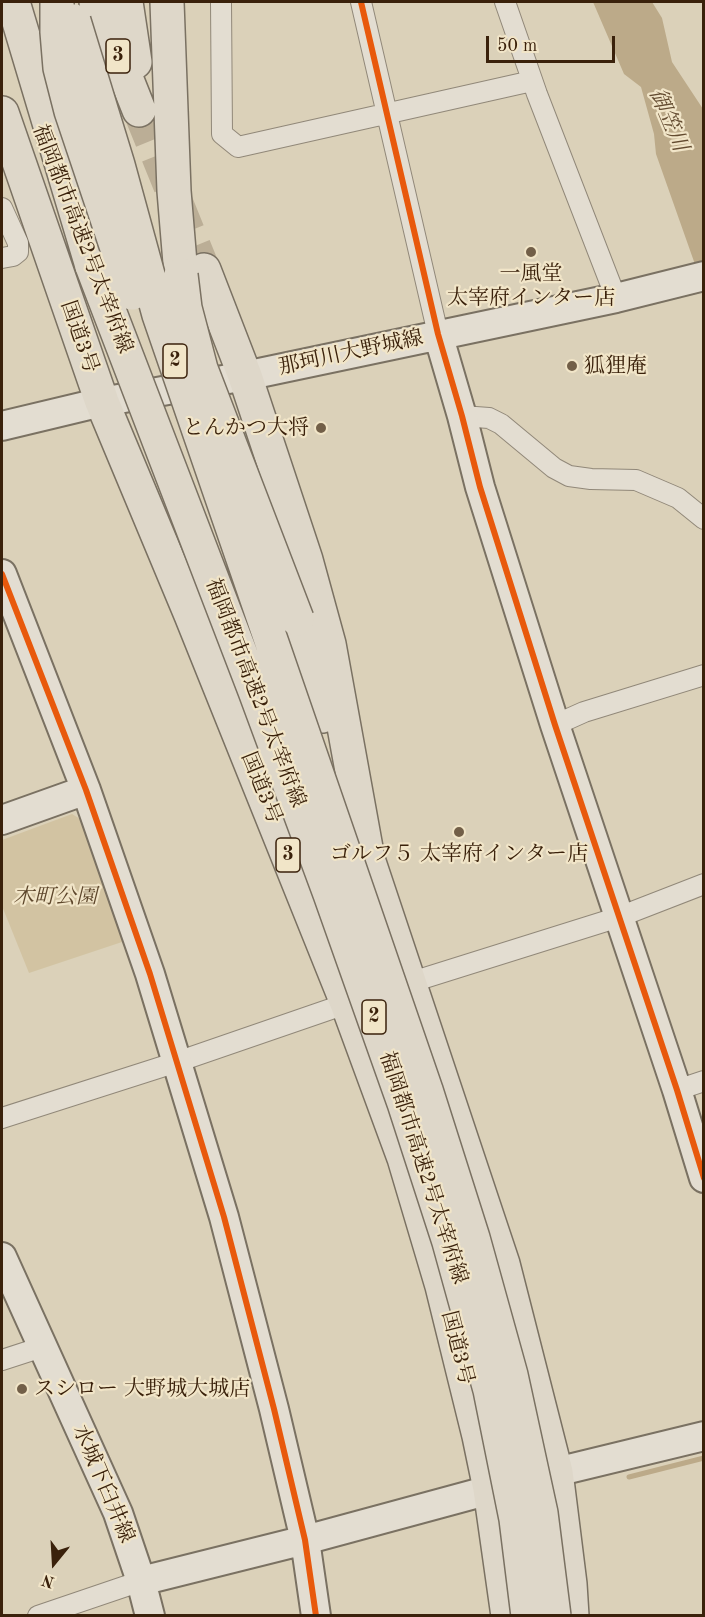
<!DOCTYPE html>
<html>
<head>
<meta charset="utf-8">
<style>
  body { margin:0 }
  #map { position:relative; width:705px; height:1617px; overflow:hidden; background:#dbd1b9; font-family:"Old Standard TT",serif }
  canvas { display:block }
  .frame { position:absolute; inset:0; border:3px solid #3a210b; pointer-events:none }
  .north { position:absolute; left:24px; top:1533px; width:60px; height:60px; -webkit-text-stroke:4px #f1e5c8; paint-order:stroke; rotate:198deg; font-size:16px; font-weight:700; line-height:24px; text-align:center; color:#3a210b }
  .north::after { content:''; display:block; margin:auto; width:21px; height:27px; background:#3a210b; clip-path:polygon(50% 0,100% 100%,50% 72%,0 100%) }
  .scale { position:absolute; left:486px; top:36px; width:129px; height:27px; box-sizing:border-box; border:3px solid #3a210b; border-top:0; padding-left:8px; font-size:18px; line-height:21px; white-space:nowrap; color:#3a210b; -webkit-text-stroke:4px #f1e5c8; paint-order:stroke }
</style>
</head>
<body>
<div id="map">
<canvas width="705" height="1617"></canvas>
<div class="frame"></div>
<div class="north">N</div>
<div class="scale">50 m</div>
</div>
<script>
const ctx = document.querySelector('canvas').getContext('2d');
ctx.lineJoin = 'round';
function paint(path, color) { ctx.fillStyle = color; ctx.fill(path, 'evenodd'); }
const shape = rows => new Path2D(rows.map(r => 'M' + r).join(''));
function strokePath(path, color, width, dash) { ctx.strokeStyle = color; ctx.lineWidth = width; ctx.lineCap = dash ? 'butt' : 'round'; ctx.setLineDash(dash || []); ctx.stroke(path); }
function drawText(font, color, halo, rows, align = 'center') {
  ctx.font = font + ' "Old Standard TT","Noto Serif JP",serif'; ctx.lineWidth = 4.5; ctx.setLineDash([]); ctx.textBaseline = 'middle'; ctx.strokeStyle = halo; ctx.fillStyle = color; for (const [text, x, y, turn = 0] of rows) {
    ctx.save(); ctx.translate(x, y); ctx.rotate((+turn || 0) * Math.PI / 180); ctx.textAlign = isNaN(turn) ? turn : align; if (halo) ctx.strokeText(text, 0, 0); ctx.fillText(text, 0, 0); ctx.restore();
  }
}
const green = shape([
  [72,814,85,822,125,941,29,973,2,906,2,840]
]);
const water = shape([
  [593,2,652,2,662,18,672,62,703,109,703,287,656,154,654,134,641,87,624,74]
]);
const stream = shape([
  [629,1477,704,1458]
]);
const highwayTunnel = shape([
  [139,110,204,270]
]);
const street = shape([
  [221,2,222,134,238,147,532,81],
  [361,2,438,334],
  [505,2,537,94,616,298],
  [2,208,18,243,18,252,13,256,2,258],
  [462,416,489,418,501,424,554,468,569,476,591,479,636,480,678,498,704,519],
  [555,725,584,712,704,675],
  [399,986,619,917,704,884],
  [677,1090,704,1081],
  [2,1118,177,1062,357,1000],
  [2,1360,42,1347],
  [38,1616,141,1581]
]);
const secondary = shape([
  [438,334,462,416,480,487,555,725,677,1090,704,1178],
  [2,426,102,402,245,376,616,298,704,276],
  [2,574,86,790,150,974,224,1217,274,1409,305,1540,316,1616],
  [2,820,86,790],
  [2,1257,118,1513,141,1581,150,1616],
  [141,1581,305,1540,556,1472,704,1436]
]);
const highway = shape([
  [13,2,92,266],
  [96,2,139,110],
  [126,2,135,62],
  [167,2,174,191,181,275],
  [2,113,102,402,191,615,347,1003,404,1158,442,1286,479,1436,490,1489,508,1616],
  [204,270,245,376,306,560,329,644,368,859,503,1264,556,1472,570,1584,572,1616],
  [297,619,322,716]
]);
const highwayBridge = shape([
  [57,2,57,32,60,68,71,111,132,293],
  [74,21,118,165,159,315,426,1090,473,1238,511,1375,541,1513,554,1616],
  [92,266,255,691,330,894,404,1103,449,1242,490,1390,516,1519,528,1616],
  [181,275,185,308,201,369,297,619]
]);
const cycleway = shape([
  [361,2,438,334,462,416,480,487,555,725,677,1090,704,1178],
  [2,574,86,790,150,974,224,1217,274,1409,305,1540,316,1616]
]);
const markers = [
  [531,252,6,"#725f48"],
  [572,366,6,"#725f48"],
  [321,428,6,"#725f48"],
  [459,832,6,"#725f48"],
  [22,1389,6,"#725f48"]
];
const shields = [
  [118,56,24],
  [175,361,24],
  [288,855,24],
  [374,1017,24]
];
const shieldNames = [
  ["3",118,56],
  ["2",175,361],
  ["3",288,855],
  ["2",374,1017]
];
const streetNames = [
  ["福岡都市高速2号太宰府線",82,239,69],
  ["国道3号",79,337,71],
  ["那珂川大野城線",351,353,-12],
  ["福岡都市高速2号太宰府線",255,693,69],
  ["国道3号",261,788,68],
  ["福岡都市高速2号太宰府線",423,1168,72],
  ["国道3号",457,1348,76],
  ["水城下臼井線",103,1484,67]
];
const poiNames = [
  ["一風堂",531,274],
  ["太宰府インター店",531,298],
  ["狐狸庵",584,366,"left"],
  ["とんかつ大将",309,428,"right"],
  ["ゴルフ５ 太宰府インター店",459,854],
  ["スシロー 大野城大城店",34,1389,"left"]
];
const parkNames = [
  ["木町公園",55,897]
];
const waterNames = [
  ["御笠川",668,120,67]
];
paint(green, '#d2c3a2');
paint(water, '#bcaa89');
strokePath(stream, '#bcaa89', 5);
strokePath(highwayTunnel, '#bbae96', 33, [33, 16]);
strokePath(street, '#918879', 22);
strokePath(secondary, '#7a7162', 32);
strokePath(highway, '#7a7162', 36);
strokePath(street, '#e3ddd1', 20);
strokePath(secondary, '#e3ddd1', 28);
strokePath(highway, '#ded7c9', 33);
strokePath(highwayBridge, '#7a7162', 36, []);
strokePath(highwayBridge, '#ded7c9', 33);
strokePath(cycleway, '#e8590c', 6);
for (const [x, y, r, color] of markers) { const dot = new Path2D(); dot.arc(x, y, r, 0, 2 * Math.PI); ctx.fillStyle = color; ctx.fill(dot); strokePath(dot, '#f1e5c8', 2); }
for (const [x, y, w] of shields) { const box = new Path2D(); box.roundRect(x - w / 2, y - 17, w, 34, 4.5); ctx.fillStyle = '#f1e5c8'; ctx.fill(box); strokePath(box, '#3a210b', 1.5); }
drawText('bold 20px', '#3a210b', null, shieldNames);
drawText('21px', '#3a210b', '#f1e5c8', streetNames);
drawText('21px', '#3a210b', '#f1e5c8', poiNames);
drawText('italic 21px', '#5e472c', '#f1e5c8', parkNames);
drawText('italic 22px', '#634b30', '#f1e5c8', waterNames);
</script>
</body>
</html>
